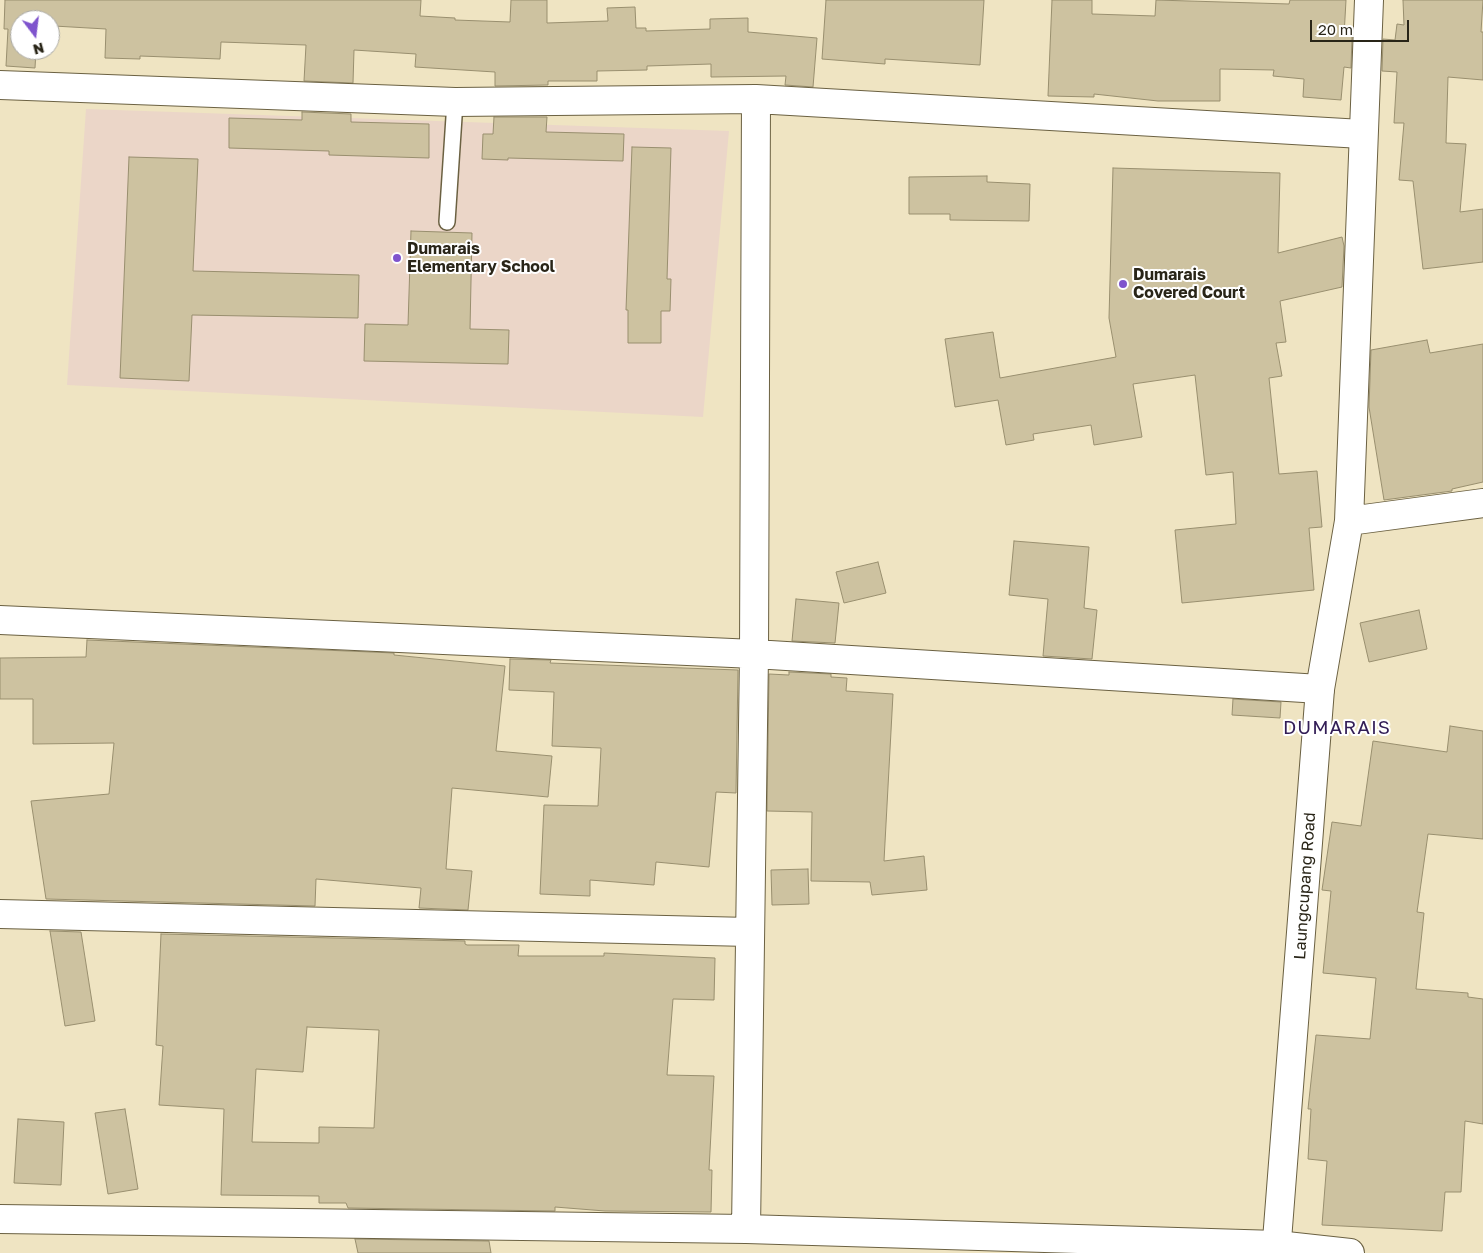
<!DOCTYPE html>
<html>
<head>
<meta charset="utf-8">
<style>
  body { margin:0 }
  #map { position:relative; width:1483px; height:1253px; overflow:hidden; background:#efe4c2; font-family:"Golos Text",sans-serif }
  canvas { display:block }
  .north { position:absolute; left:10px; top:10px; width:50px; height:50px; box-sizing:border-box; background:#fff; border:1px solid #a9a8a3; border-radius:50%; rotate:165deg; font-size:14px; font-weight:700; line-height:20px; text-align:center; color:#292518 }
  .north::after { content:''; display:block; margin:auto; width:18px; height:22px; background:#7f54cd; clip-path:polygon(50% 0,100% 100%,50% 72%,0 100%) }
  .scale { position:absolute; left:1310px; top:20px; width:99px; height:22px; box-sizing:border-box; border:2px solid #292518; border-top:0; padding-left:6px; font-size:15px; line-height:18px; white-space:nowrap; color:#292518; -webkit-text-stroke:4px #fff; paint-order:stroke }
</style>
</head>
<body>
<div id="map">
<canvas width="1483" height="1253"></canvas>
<div class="north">N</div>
<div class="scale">20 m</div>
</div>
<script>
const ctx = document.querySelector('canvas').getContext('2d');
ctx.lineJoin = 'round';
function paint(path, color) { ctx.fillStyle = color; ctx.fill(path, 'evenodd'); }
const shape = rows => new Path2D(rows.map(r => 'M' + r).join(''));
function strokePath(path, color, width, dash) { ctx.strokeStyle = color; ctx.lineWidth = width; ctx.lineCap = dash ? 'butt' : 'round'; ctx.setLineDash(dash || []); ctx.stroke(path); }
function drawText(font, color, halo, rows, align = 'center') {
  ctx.font = font + ' "Golos Text",sans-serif'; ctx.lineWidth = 4; ctx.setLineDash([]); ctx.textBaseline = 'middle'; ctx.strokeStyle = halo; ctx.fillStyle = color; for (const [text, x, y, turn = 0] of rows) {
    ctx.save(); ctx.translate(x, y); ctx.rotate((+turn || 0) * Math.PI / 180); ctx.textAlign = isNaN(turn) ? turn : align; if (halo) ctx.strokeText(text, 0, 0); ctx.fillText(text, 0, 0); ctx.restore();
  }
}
const education = shape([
  [86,109,729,131,703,417,67,385]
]);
const building = shape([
  [5,0,421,0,420,16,455,18,455,20,510,22,511,0,547,0,547,23,608,21,607,8,635,7,636,28,646,28,646,31,710,29,710,19,748,18,748,32,817,38,813,87,785,85,786,76,711,77,711,64,647,66,647,70,597,71,597,81,548,81,548,85,495,86,495,72,415,67,416,54,354,50,353,83,304,81,306,45,221,42,220,59,140,56,140,59,105,58,106,29,54,26,53,31,50,31,50,20,20,20,20,50,36,50,35,68,6,66,8,29,4,29,5,0],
  [826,0,984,0,980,65,885,59,885,64,822,59,826,0],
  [1052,0,1092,0,1092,14,1155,16,1156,0,1289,4,1290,0,1346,0,1344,36,1352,36,1351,68,1344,67,1341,100,1303,97,1304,79,1273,76,1274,70,1220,69,1220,101,1158,101,1094,94,1094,97,1048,96,1052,0],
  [1403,0,1483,0,1481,32,1483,32,1483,80,1448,77,1446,143,1466,144,1460,212,1483,209,1483,262,1423,269,1413,181,1399,180,1404,123,1394,123,1397,72,1382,71,1383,39,1395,40,1397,24,1404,25,1403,0],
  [302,112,351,114,351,122,429,124,429,158,329,155,329,151,229,148,229,118,302,120,302,112],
  [494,117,547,117,546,132,624,134,623,161,508,158,508,160,482,159,483,134,493,134,494,117],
  [632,147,671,148,667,279,671,279,670,311,661,311,661,343,628,343,628,310,626,310,632,147],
  [129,157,198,159,193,271,359,275,358,318,192,315,189,381,120,378,129,157],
  [1113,168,1280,173,1278,253,1342,237,1344,246,1342,287,1280,301,1286,342,1276,343,1282,376,1269,378,1279,474,1317,471,1322,527,1309,528,1314,590,1182,603,1175,530,1236,524,1233,472,1206,475,1195,375,1133,384,1142,437,1094,445,1091,425,1033,434,1034,440,1006,445,998,400,955,407,945,339,993,332,1000,378,1116,357,1109,318,1113,168],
  [987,176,987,182,1030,184,1029,221,950,220,950,214,909,214,909,177,987,176],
  [411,231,472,233,470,329,509,330,508,364,364,361,365,324,408,325,411,231],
  [1427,340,1430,353,1483,344,1483,482,1452,489,1452,491,1384,500,1369,407,1371,350,1427,340],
  [1014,541,1089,547,1084,608,1097,610,1092,659,1043,656,1048,599,1009,595,1014,541],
  [878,562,886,593,844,603,836,572,878,562],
  [796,599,839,603,835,643,792,641,796,599],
  [1419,610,1427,649,1369,662,1360,623,1419,610],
  [87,640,394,653,394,655,505,666,496,751,552,756,548,797,452,788,446,869,472,871,468,910,419,908,421,888,316,879,315,906,46,899,31,801,109,794,114,743,33,744,33,699,0,699,0,658,86,657,87,640],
  [510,659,551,660,550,663,738,670,736,793,716,792,709,867,656,862,654,885,590,880,590,896,540,894,544,805,598,806,601,748,552,746,554,692,509,690,510,659],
  [789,672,831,674,831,677,847,678,846,691,893,694,884,861,924,856,927,890,872,895,870,882,811,881,812,812,767,811,769,674,789,675,789,672],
  [1233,699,1281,702,1280,718,1232,715,1233,699],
  [1450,726,1483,731,1483,839,1428,834,1417,912,1424,913,1416,989,1468,993,1468,997,1483,999,1483,1124,1465,1121,1461,1192,1445,1192,1442,1231,1322,1225,1327,1161,1308,1159,1311,1109,1308,1109,1316,1035,1370,1039,1376,978,1323,973,1331,891,1322,890,1332,822,1361,826,1373,741,1447,752,1450,726],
  [808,869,809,904,772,905,771,870,808,869],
  [50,931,81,932,95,1021,65,1026,50,931],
  [161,934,465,941,465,944,467,945,519,945,518,956,604,956,604,953,715,958,714,1000,673,999,667,1075,714,1076,709,1170,712,1170,711,1212,605,1211,555,1207,555,1211,348,1208,346,1203,319,1203,319,1196,221,1195,224,1109,159,1105,163,1046,156,1045,161,934],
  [307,1027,379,1030,374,1128,319,1127,319,1143,252,1142,256,1069,303,1072,307,1027],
  [125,1109,138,1189,108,1194,95,1113,125,1109],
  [18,1119,64,1122,61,1185,14,1183,18,1119],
  [355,1239,489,1241,491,1253,358,1253,355,1239]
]);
const lane = shape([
  [447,222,455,102]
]);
const street = shape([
  [0,85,455,102,756,99,1362,134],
  [0,620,754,654,1320,689],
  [0,914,749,932],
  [0,1219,746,1229,1277,1245,1350,1253],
  [746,1229,754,654,756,99]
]);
const secondary = shape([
  [1349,521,1483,503],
  [1276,1253,1320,689,1349,521,1369,0]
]);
const markers = [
  [397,258,5,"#7f54cd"],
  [1123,284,5,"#7f54cd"]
];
const poiNames = [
  ["Dumarais",407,249],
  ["Elementary School",407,267],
  ["Dumarais",1133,275],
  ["Covered Court",1133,293]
];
const streetNames = [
  ["Laungcupang Road",1305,886,-86]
];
const quarterNames = [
  ["DUMARAIS",1337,728]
];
paint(education, '#ebd6c8');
paint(building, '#cdc2a0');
strokePath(building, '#998f6f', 1);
strokePath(lane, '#6b6142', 18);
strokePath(street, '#6b6142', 30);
strokePath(secondary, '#6b6142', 30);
strokePath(lane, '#fff', 15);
strokePath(street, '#fff', 28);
strokePath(secondary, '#fff', 28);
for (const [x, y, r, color] of markers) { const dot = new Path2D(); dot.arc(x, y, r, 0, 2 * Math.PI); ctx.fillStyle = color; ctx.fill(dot); strokePath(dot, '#fff', 2); }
drawText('bold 16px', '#292518', '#fff', poiNames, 'left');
drawText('16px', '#292518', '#fff', streetNames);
ctx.letterSpacing = '1px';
drawText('19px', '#321d56', '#fff', quarterNames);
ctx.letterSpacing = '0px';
</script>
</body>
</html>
